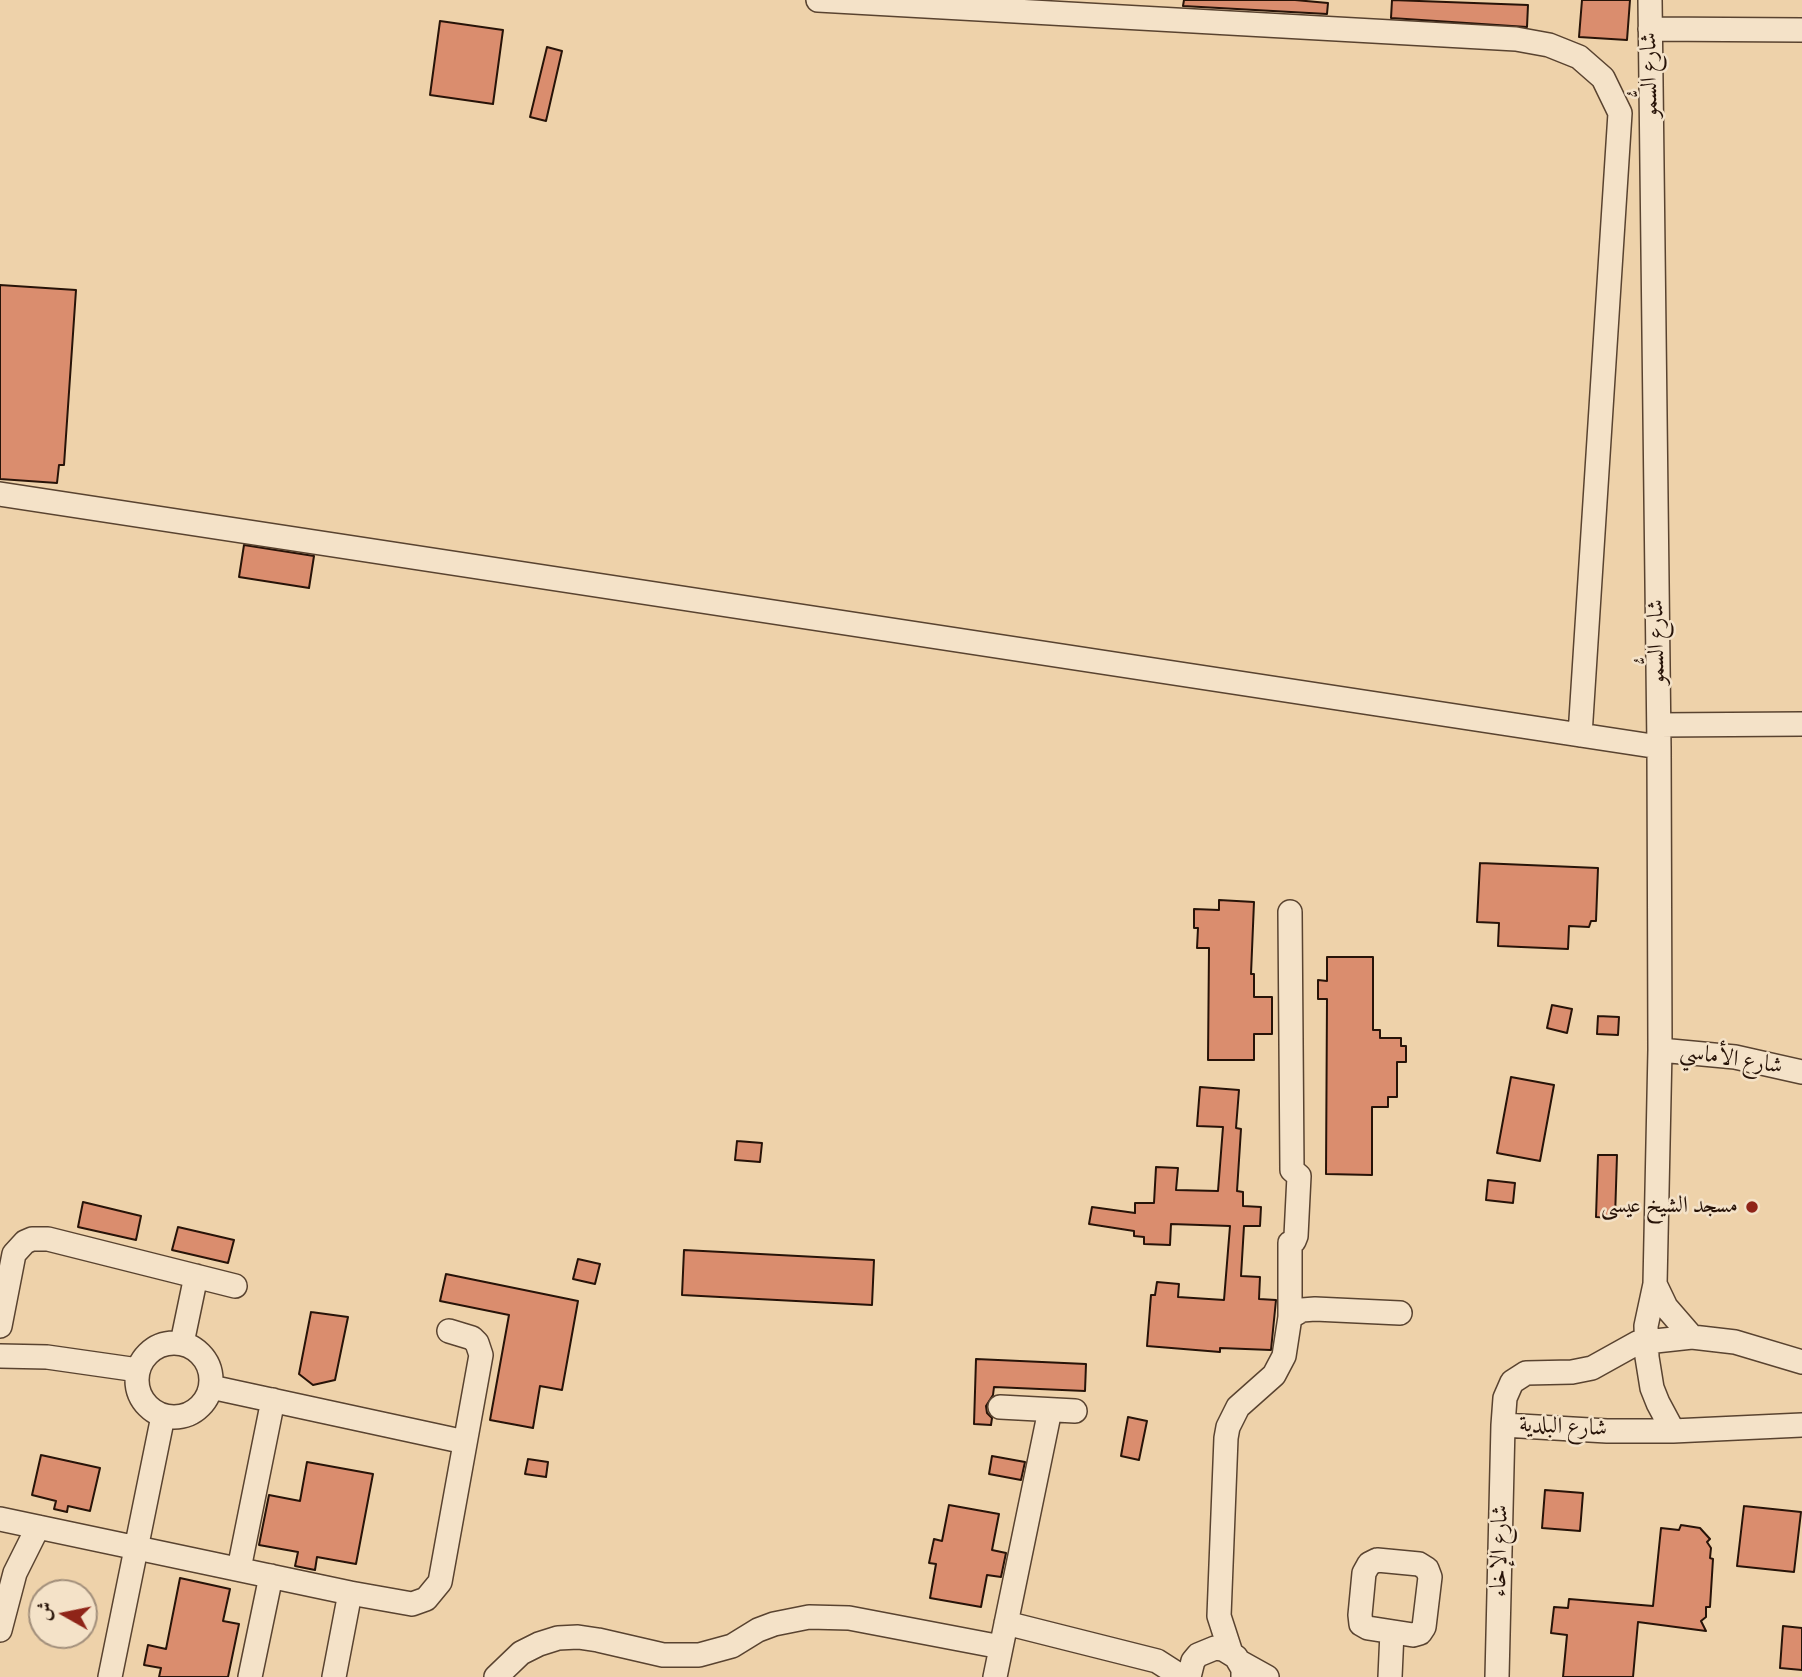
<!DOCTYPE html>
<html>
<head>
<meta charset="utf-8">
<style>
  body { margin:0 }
  #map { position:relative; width:1802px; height:1677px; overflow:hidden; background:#eed2aa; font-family:"IM FELL Double Pica",Amiri,serif }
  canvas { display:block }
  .north { position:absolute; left:28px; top:1579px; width:70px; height:70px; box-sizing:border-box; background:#f4e2c8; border:2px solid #a28f7b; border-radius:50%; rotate:279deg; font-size:19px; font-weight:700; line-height:28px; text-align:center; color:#271308 }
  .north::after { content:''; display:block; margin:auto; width:24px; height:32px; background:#8f2418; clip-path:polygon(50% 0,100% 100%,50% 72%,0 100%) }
</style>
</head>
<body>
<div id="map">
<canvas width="1802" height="1677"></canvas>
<div class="north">ش</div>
</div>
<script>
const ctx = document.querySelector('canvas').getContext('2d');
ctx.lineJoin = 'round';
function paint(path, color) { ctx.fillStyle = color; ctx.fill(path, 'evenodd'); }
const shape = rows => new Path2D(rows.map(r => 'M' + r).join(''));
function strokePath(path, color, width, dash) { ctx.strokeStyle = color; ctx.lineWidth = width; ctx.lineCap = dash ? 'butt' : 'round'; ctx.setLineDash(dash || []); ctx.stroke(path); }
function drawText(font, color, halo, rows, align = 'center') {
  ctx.font = font + ' "IM FELL Double Pica",Amiri,serif'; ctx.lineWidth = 5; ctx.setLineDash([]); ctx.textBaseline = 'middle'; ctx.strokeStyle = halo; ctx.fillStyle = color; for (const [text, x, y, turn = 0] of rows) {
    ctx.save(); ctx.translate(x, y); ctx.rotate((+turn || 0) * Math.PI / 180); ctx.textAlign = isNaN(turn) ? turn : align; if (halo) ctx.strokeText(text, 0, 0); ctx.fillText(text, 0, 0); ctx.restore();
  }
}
const building = shape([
  [1184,0,1295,0,1328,3,1327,14,1183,6,1184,0],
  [1392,0,1528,5,1527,27,1391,18,1392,0],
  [1582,0,1630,0,1627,40,1579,37,1582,0],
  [440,21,503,30,493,104,430,95,440,21],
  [547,47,562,51,546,121,530,117,547,47],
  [0,285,76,290,64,465,59,465,57,483,0,479,0,285],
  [244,545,314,556,309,588,239,577,244,545],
  [1480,863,1598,868,1596,921,1591,921,1589,927,1569,926,1568,949,1498,946,1499,923,1477,922,1480,863],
  [1219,900,1254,902,1251,974,1254,974,1254,997,1272,997,1272,1034,1254,1034,1254,1060,1208,1060,1209,948,1197,948,1198,928,1194,928,1194,909,1219,910,1219,900],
  [1327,957,1373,957,1373,1030,1380,1030,1380,1038,1401,1038,1401,1046,1406,1046,1406,1062,1397,1062,1397,1097,1388,1097,1388,1107,1372,1107,1372,1175,1326,1174,1327,999,1318,999,1318,980,1327,981,1327,957],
  [1552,1005,1572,1009,1567,1033,1547,1028,1552,1005],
  [1598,1016,1619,1017,1618,1035,1597,1034,1598,1016],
  [1511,1077,1554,1085,1540,1161,1497,1153,1511,1077],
  [1200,1087,1239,1090,1236,1128,1241,1129,1237,1191,1243,1192,1243,1206,1261,1207,1260,1226,1244,1226,1241,1276,1260,1277,1259,1299,1276,1300,1271,1350,1220,1348,1220,1352,1147,1346,1151,1295,1155,1295,1157,1282,1179,1284,1178,1297,1224,1300,1230,1226,1171,1224,1170,1245,1144,1244,1144,1237,1134,1236,1134,1231,1089,1224,1092,1207,1135,1213,1135,1203,1154,1203,1156,1167,1178,1168,1176,1190,1218,1191,1223,1127,1197,1126,1200,1087],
  [737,1141,762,1143,760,1162,735,1160,737,1141],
  [1598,1155,1617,1155,1615,1218,1596,1217,1598,1155],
  [1488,1180,1515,1183,1513,1203,1486,1200,1488,1180],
  [83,1202,141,1216,136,1240,78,1227,83,1202],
  [178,1227,234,1240,228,1263,172,1250,178,1227],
  [684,1250,874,1260,872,1305,682,1295,684,1250],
  [578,1259,600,1264,595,1284,573,1279,578,1259],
  [446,1274,578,1301,562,1390,540,1386,533,1428,490,1420,509,1315,440,1301,446,1274],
  [311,1312,348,1317,335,1380,313,1385,299,1374,311,1312],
  [976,1359,1086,1364,1085,1391,994,1387,993,1395,986,1406,987,1413,992,1418,991,1425,974,1424,976,1359],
  [1128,1417,1147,1421,1139,1460,1121,1456,1128,1417],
  [41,1455,100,1468,90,1511,68,1506,67,1512,54,1509,56,1501,32,1495,41,1455],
  [992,1456,1025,1462,1021,1480,989,1474,992,1456],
  [528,1459,548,1462,546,1477,525,1474,528,1459],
  [307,1462,373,1474,356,1564,317,1557,315,1570,295,1566,298,1552,259,1545,269,1495,300,1501,307,1462],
  [1545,1490,1583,1493,1580,1531,1542,1528,1545,1490],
  [949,1505,999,1514,992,1550,1006,1553,1001,1577,987,1575,981,1607,930,1598,936,1564,929,1563,934,1539,942,1541,949,1505],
  [1744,1506,1801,1512,1794,1572,1737,1566,1744,1506],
  [1681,1525,1700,1528,1710,1539,1707,1542,1711,1548,1710,1558,1713,1559,1710,1607,1706,1607,1706,1617,1701,1621,1706,1631,1638,1622,1633,1677,1563,1677,1567,1635,1551,1633,1554,1607,1568,1608,1569,1599,1653,1606,1661,1528,1679,1530,1681,1525],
  [180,1578,230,1589,223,1621,239,1624,228,1677,159,1677,161,1668,144,1665,148,1645,166,1649,180,1578],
  [1783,1626,1802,1628,1802,1670,1780,1668,1783,1626]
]);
const minor = shape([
  [818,0,1516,39,1549,45,1579,57,1603,78,1620,113,1580,735],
  [1650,0,1659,747,1660,1050,1655,1284,1646,1326,1647,1357,1652,1388,1658,1403,1673,1431],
  [1650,29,1802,30],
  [0,494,1659,747],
  [1659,725,1802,724],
  [1660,1050,1735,1057,1802,1072],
  [1655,1284,1666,1307,1692,1337],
  [1290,1317,1302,1310,1315,1309,1400,1313],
  [0,1326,14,1254,25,1242,32,1239,48,1239,235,1286],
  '137 1380a37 37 0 1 1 74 0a37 37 0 1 1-74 0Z',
  [182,1343,196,1276],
  [0,1356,47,1357,138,1370],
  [211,1387,465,1442],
  [1000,1407,1075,1411],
  [1503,1425,1607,1431,1673,1431,1802,1425],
  [0,1519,350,1593,334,1677],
  [1377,1560,1419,1564,1427,1569,1430,1577,1424,1627,1420,1633,1413,1635,1368,1628,1361,1624,1360,1615,1364,1573,1369,1564,1377,1560],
  [239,1569,273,1400],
  [350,1593,412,1604,426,1599,440,1582,481,1355,477,1343,472,1338,449,1331],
  [1006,1623,1157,1661,1182,1677],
  [0,1630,15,1573,38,1527],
  [1231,1653,1219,1616,1226,1438,1228,1427,1238,1407,1274,1375,1284,1356,1290,1317,1290,1243,1294,1241,1296,1236,1299,1176,1292,1170,1290,912],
  [1240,1662,1267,1677],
  [110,1677,163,1416],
  [250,1677,271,1576],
  [496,1677,521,1653,539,1644,558,1638,578,1637,598,1640,663,1655,699,1655,732,1646,758,1630,774,1624,809,1617,849,1618,1001,1647],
  [995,1677,1050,1410],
  [1189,1677,1193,1661,1198,1655,1215,1648,1223,1649,1236,1657,1243,1669,1243,1677],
  [1390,1677,1392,1632],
  [1497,1677,1503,1425,1505,1398,1512,1382,1526,1373,1572,1372,1592,1368,1637,1343,1692,1337,1735,1342,1802,1362]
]);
const markers = [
  [1752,1207,7,"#8f2418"]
];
const streetNames = [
  ["شارع السُّمو",1651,75,-91],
  ["شارع السُّمو",1658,642,-91],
  ["شارع الأماسي",1731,1060,9],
  ["شارع البلدية",1563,1428,3],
  ["شارع الإخاء",1501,1551,-89]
];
const poiNames = [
  ["مسجد الشيخ عيسى",1738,1207]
];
paint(building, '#da8d6e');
strokePath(building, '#271308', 2);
strokePath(minor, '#594330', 26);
strokePath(minor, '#f4e2c8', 23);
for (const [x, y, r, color] of markers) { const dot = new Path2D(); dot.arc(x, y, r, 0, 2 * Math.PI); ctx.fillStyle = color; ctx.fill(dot); strokePath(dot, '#f4e2c8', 2.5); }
drawText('23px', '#271308', '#f4e2c8', streetNames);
drawText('23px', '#271308', '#f4e2c8', poiNames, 'right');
</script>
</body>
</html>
